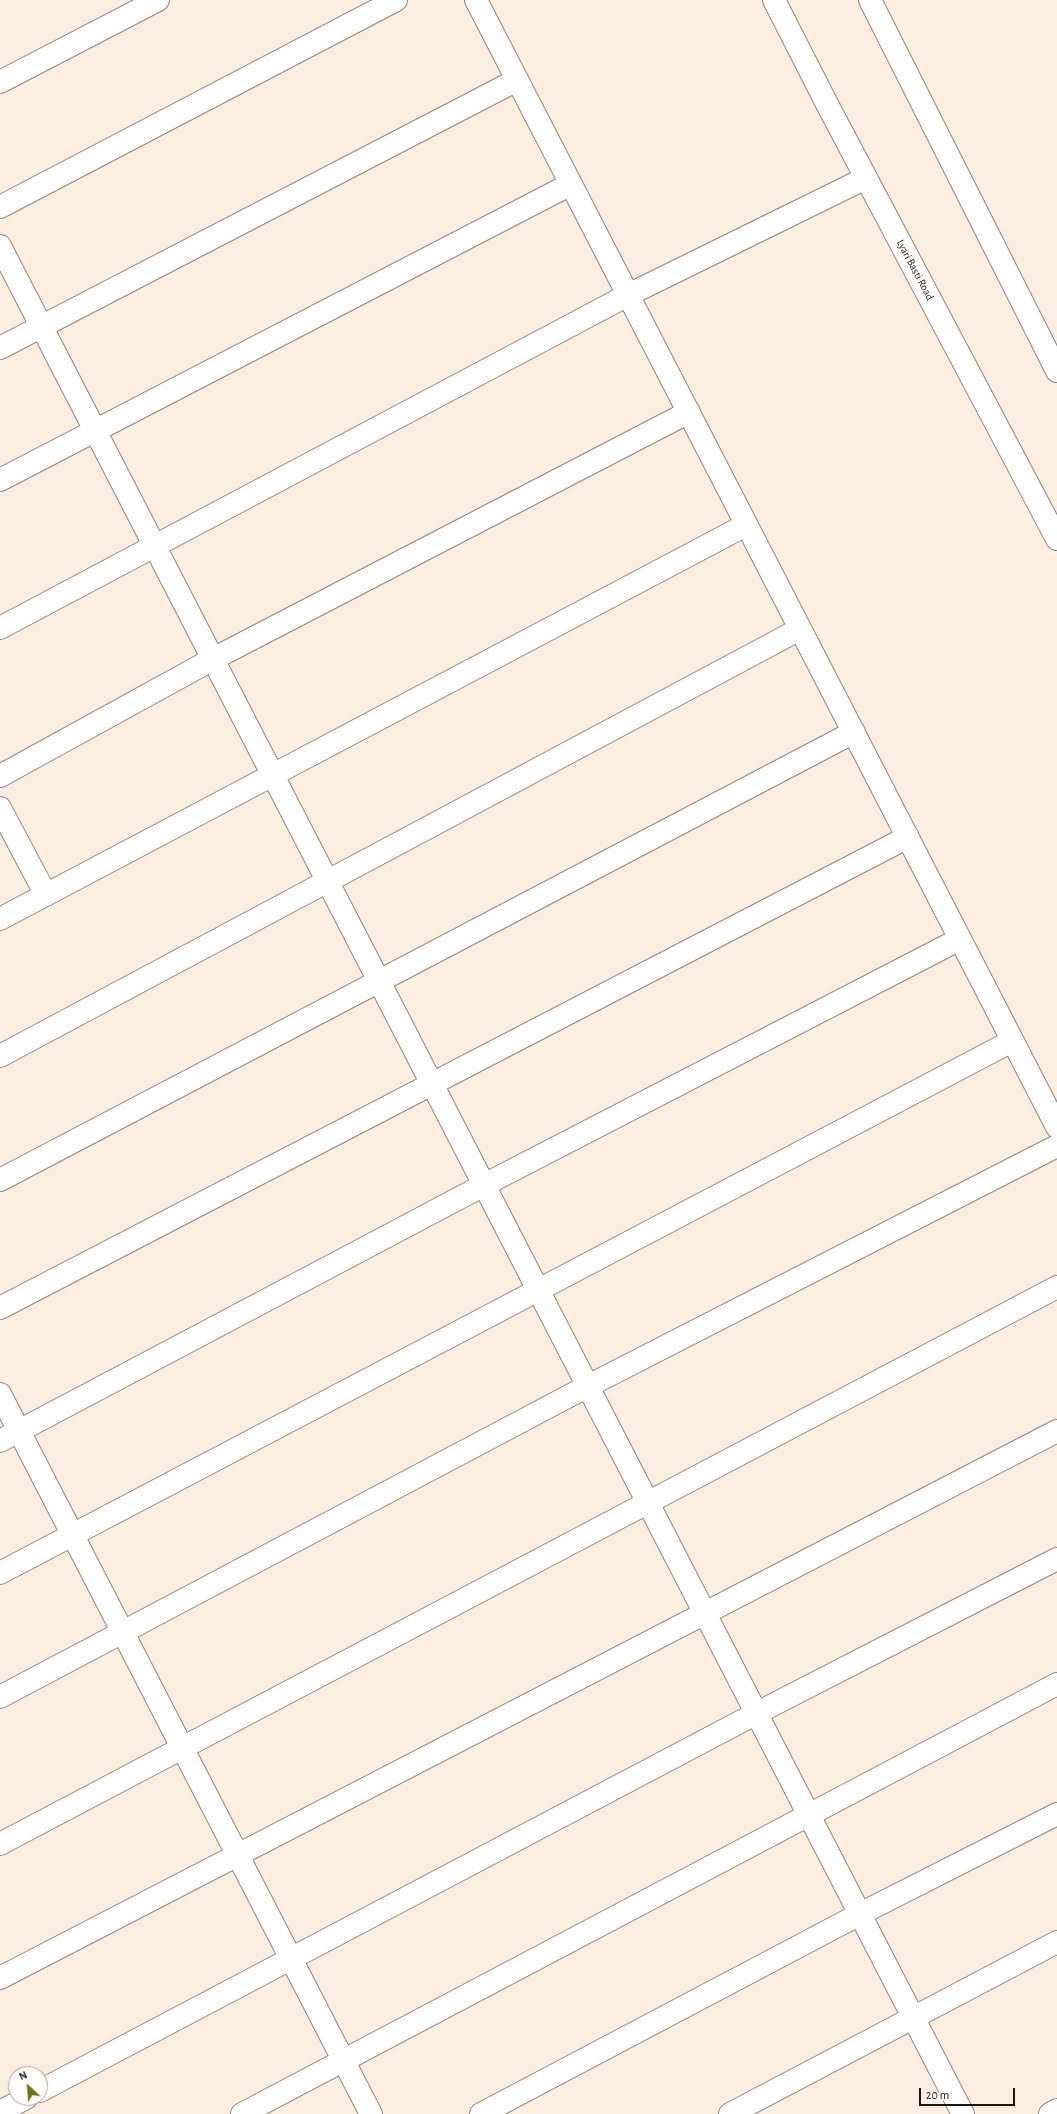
<!DOCTYPE html>
<html>
<head>
<meta charset="utf-8">
<style>
  body { margin:0 }
  #map { position:relative; width:1057px; height:2114px; overflow:hidden; background:#faede2; font-family:"Alegreya Sans",sans-serif }
  canvas { display:block }
  .north { position:absolute; left:8px; top:2066px; width:40px; height:40px; box-sizing:border-box; background:#fffcfa; border:1px solid #a3a09d; border-radius:50%; rotate:334deg; font-size:11px; font-weight:700; line-height:16px; text-align:center; color:#1a1612 }
  .north::after { content:''; display:block; margin:auto; width:14px; height:18px; background:#6b731c; clip-path:polygon(50% 0,100% 100%,50% 72%,0 100%) }
  .scale { position:absolute; left:919px; top:2088px; width:96px; height:18px; box-sizing:border-box; border:2px solid #1a1612; border-top:0; padding-left:5px; font-size:12px; line-height:14px; white-space:nowrap; color:#1a1612; -webkit-text-stroke:3px #fffcfa; paint-order:stroke }
</style>
</head>
<body>
<div id="map">
<canvas width="1057" height="2114"></canvas>
<div class="north">N</div>
<div class="scale">20 m</div>
</div>
<script>
const ctx = document.querySelector('canvas').getContext('2d');
ctx.lineJoin = 'round';
const shape = rows => new Path2D(rows.map(r => 'M' + r).join(''));
function strokePath(path, color, width, dash) { ctx.strokeStyle = color; ctx.lineWidth = width; ctx.lineCap = dash ? 'butt' : 'round'; ctx.setLineDash(dash || []); ctx.stroke(path); }
function drawText(font, color, halo, rows, align = 'center') {
  ctx.font = font + ' "Alegreya Sans",sans-serif'; ctx.lineWidth = 3.5; ctx.setLineDash([]); ctx.textBaseline = 'middle'; ctx.strokeStyle = halo; ctx.fillStyle = color; for (const [text, x, y, turn = 0] of rows) {
    ctx.save(); ctx.translate(x, y); ctx.rotate((+turn || 0) * Math.PI / 180); ctx.textAlign = isNaN(turn) ? turn : align; if (halo) ctx.strokeText(text, 0, 0); ctx.fillText(text, 0, 0); ctx.restore();
  }
}
const minor = shape([
  [476,0,1057,1127],
  [0,82,158,0],
  [0,207,396,0],
  [0,246,963,2114],
  [0,348,517,80],
  [0,480,571,184],
  [0,628,628,295,866,178],
  [0,776,213,659,689,412],
  [0,808,46,895],
  [0,919,746,525],
  [0,1056,800,629],
  [0,1180,854,732],
  [0,1308,908,837],
  [0,1394,371,2114],
  [0,1441,484,1185,960,939],
  [0,1573,1012,1041],
  [0,1697,588,1386,1057,1146],
  [0,1844,1057,1287],
  [0,1978,1057,1431],
  [40,2091,757,1713,1057,1559],
  [0,2112,26,2098],
  [242,2114,1057,1684],
  [481,2114,860,1914,1057,1814],
  [730,2114,1057,1942],
  [1050,2114,1057,2110]
]);
const major = shape([
  [774,0,827,104,1057,539],
  [870,0,1057,371]
]);
const streetNames = [
  ["Lyari Basti Road",915,270,62]
];
strokePath(minor, '#92867c', 24);
strokePath(major, '#92867c', 24);
strokePath(minor, '#fff', 22);
strokePath(major, '#fff', 22);
drawText('11px', '#1a1612', '#fffcfa', streetNames);
</script>
</body>
</html>
